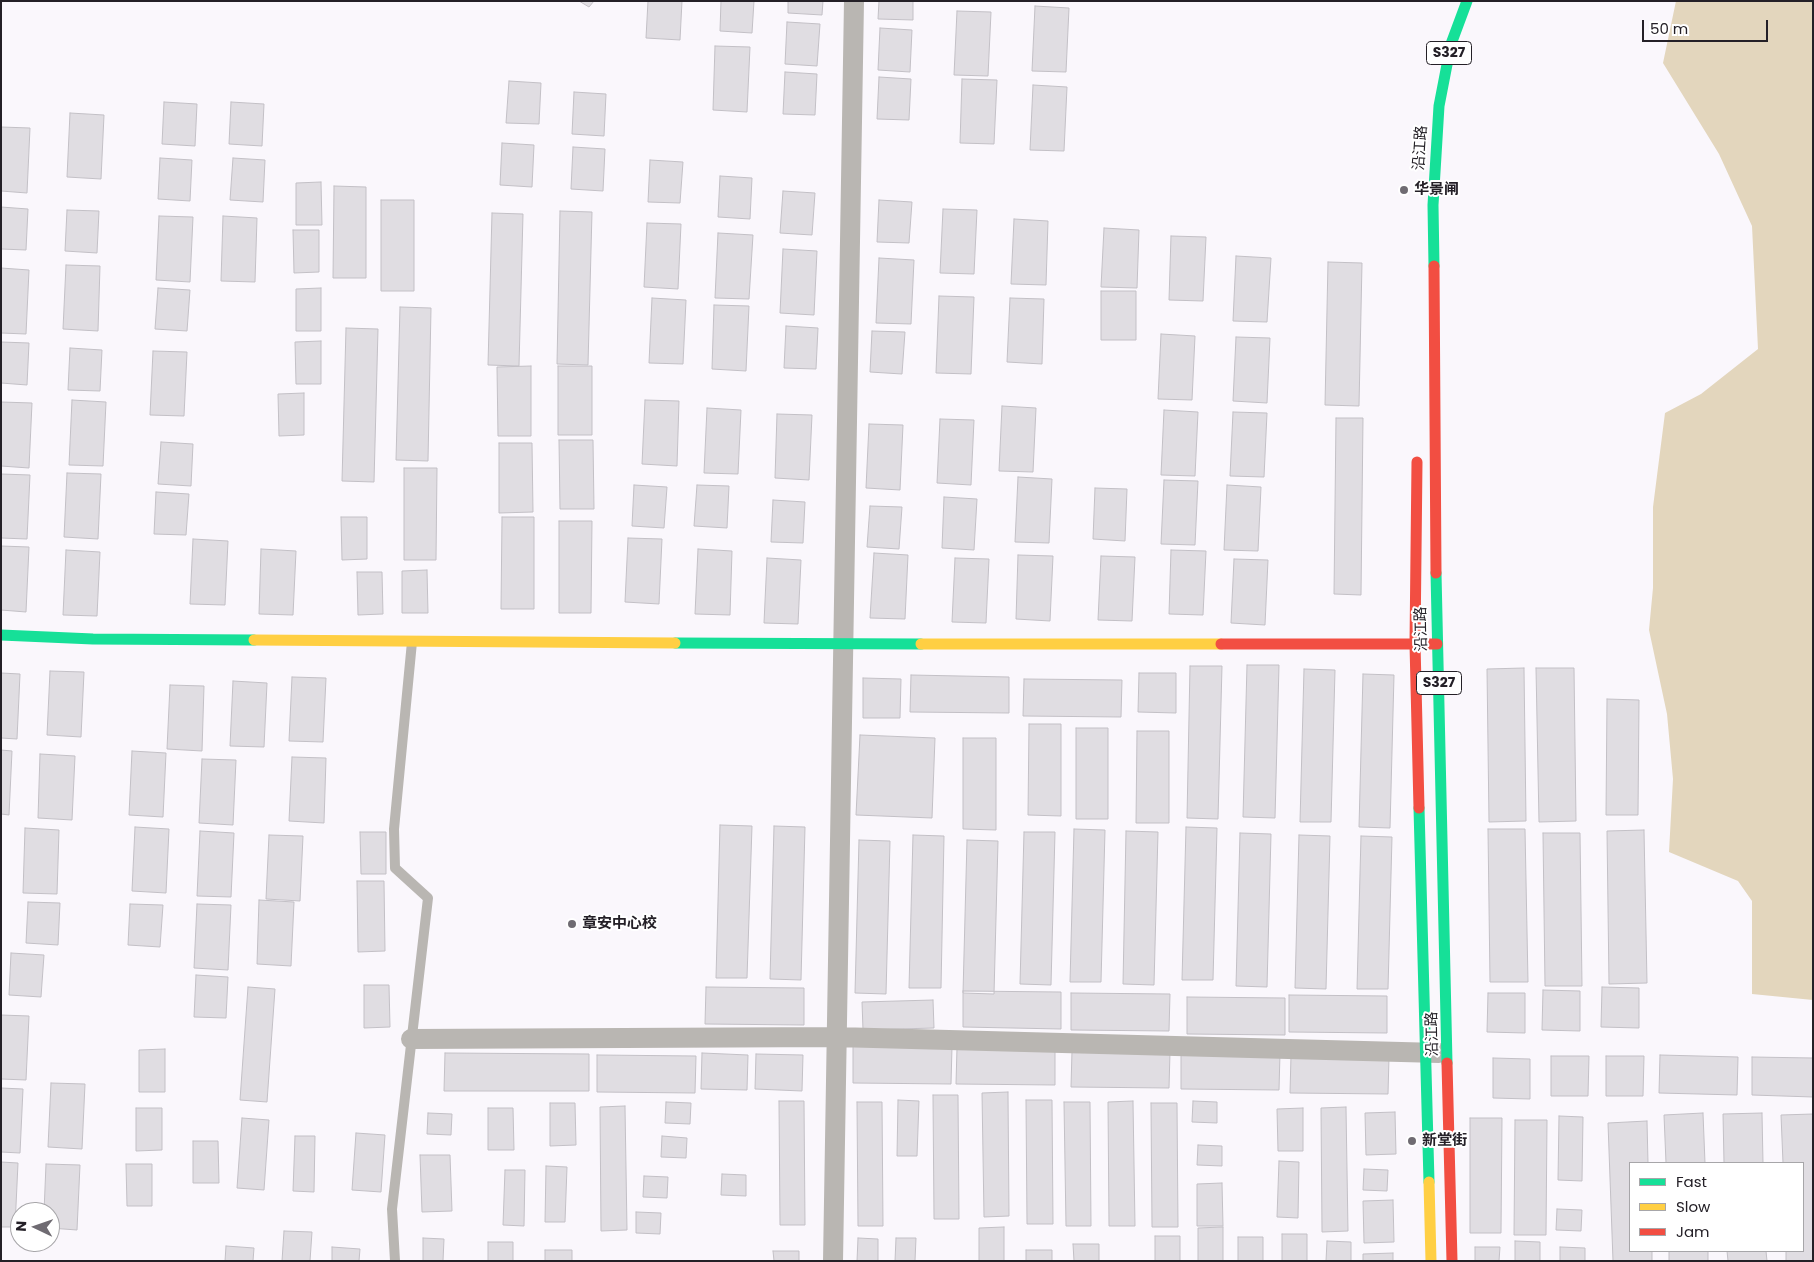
<!DOCTYPE html>
<html>
<head>
<meta charset="utf-8">
<style>
  body { margin:0 }
  #map { position:relative; width:1814px; height:1262px; overflow:hidden; background:#faf7fc; font-family:Poppins,sans-serif }
  canvas { display:block }
  .frame { position:absolute; inset:0; border:2px solid #242027; pointer-events:none }
  .legend { position:absolute; left:1629px; top:1162px; width:175px; height:90px; box-sizing:border-box; background:#fff; border:1px solid #a7a6a9; margin:0; padding:6px 9px; list-style:none; font-size:15px; color:#242027 }
  .legend li { display:flex; align-items:center; gap:10px; height:25px }
  .legend b { width:25px; border:1px solid #a7a6a9 }
  .north { position:absolute; left:10px; top:1202px; width:50px; height:50px; box-sizing:border-box; background:#fff; border:1px solid #a7a6a9; border-radius:50%; rotate:273deg; font-size:14px; font-weight:700; line-height:20px; text-align:center; color:#242027 }
  .north::after { content:''; display:block; margin:auto; width:18px; height:22px; background:#6f6b72; clip-path:polygon(50% 0,100% 100%,50% 72%,0 100%) }
  .scale { position:absolute; left:1642px; top:20px; width:126px; height:22px; box-sizing:border-box; border:2px solid #242027; border-top:0; padding-left:6px; font-size:15px; line-height:18px; white-space:nowrap; color:#242027; -webkit-text-stroke:4px #fff; paint-order:stroke }
</style>
</head>
<body>
<div id="map">
<canvas width="1814" height="1262"></canvas>
<div class="frame"></div>
<ul class="legend">
<li><b style="height:6px;background:#16e098"></b>Fast</li>
<li><b style="height:6px;background:#ffcf43"></b>Slow</li>
<li><b style="height:6px;background:#f24e42"></b>Jam</li>
</ul>
<div class="north">N</div>
<div class="scale">50 m</div>
</div>
<script>
const ctx = document.querySelector('canvas').getContext('2d');
ctx.lineJoin = 'round';
function paint(path, color) { ctx.fillStyle = color; ctx.fill(path, 'evenodd'); }
const shape = rows => new Path2D(rows.map(r => 'M' + r).join(''));
function strokePath(path, color, width, dash) { ctx.strokeStyle = color; ctx.lineWidth = width; ctx.lineCap = dash ? 'butt' : 'round'; ctx.setLineDash(dash || []); ctx.stroke(path); }
function drawText(font, color, halo, rows, align = 'center') {
  ctx.font = font + ' Poppins,"Noto Sans SC",sans-serif'; ctx.lineWidth = 4; ctx.setLineDash([]); ctx.textBaseline = 'middle'; ctx.strokeStyle = halo; ctx.fillStyle = color; for (const [text, x, y, turn = 0] of rows) {
    ctx.save(); ctx.translate(x, y); ctx.rotate((+turn || 0) * Math.PI / 180); ctx.textAlign = isNaN(turn) ? turn : align; if (halo) ctx.strokeText(text, 0, 0); ctx.fillText(text, 0, 0); ctx.restore();
  }
}
const forest = shape([
  [1676,1,1813,1,1813,1000,1752,994,1752,901,1738,881,1669,852,1673,779,1667,714,1649,630,1653,588,1653,507,1665,413,1701,394,1758,349,1752,226,1719,154,1663,63]
]);
const building = shape([
  [579,1,594,1,589,7,579,1],
  [648,1,682,1,680,40,646,38,648,1],
  [721,1,754,1,752,33,720,31,721,1],
  [788,1,823,1,822,15,788,13,788,1],
  [879,1,913,1,913,20,878,19,879,1],
  [1035,6,1069,8,1066,72,1032,71,1035,6],
  [957,11,991,12,988,76,954,75,957,11],
  [787,22,820,24,817,66,785,64,787,22],
  [880,28,912,30,910,72,878,70,880,28],
  [715,46,750,47,747,112,713,110,715,46],
  [785,72,817,74,815,115,783,114,785,72],
  [879,77,911,79,909,120,877,119,879,77],
  [962,79,997,80,994,144,960,143,962,79],
  [509,81,541,83,539,124,506,123,509,81],
  [1033,85,1067,87,1064,151,1030,150,1033,85],
  [574,92,606,94,604,136,572,134,574,92],
  [164,102,197,104,195,146,162,144,164,102],
  [231,102,264,104,262,146,229,144,231,102],
  [70,113,104,115,101,179,67,177,70,113],
  [1,127,30,128,27,193,1,191,1,127],
  [502,143,534,145,532,187,500,185,502,143],
  [573,147,605,149,603,191,571,189,573,147],
  [160,158,192,160,190,201,158,199,160,158],
  [233,158,265,160,263,202,230,200,233,158],
  [650,160,683,162,680,203,648,202,650,160],
  [720,176,752,178,750,219,718,217,720,176],
  [321,182,322,225,296,225,296,183,321,182],
  [334,186,366,187,366,278,333,278,334,186],
  [783,191,815,193,812,235,780,233,783,191],
  [381,200,414,200,414,291,381,291,381,200],
  [879,200,912,202,909,243,877,242,879,200],
  [1,207,28,209,26,250,1,249,1,207],
  [943,209,977,210,974,274,940,273,943,209],
  [67,210,99,211,97,253,65,251,67,210],
  [560,211,592,212,588,365,557,364,560,211],
  [492,213,523,214,519,366,488,365,492,213],
  [159,216,193,217,190,282,156,280,159,216],
  [223,216,257,218,255,282,221,281,223,216],
  [1014,219,1048,221,1046,285,1011,284,1014,219],
  [647,223,681,224,678,289,644,287,647,223],
  [1104,228,1139,230,1137,288,1101,287,1104,228],
  [293,230,319,230,319,272,294,273,293,230],
  [718,233,753,235,749,299,715,298,718,233],
  [1171,236,1206,237,1203,301,1169,300,1171,236],
  [783,249,817,251,814,315,780,313,783,249],
  [1236,256,1271,258,1267,322,1233,321,1236,256],
  [879,258,914,260,911,324,876,323,879,258],
  [1328,262,1362,263,1359,406,1325,405,1328,262],
  [66,265,100,266,98,331,63,329,66,265],
  [1,268,29,270,26,334,1,333,1,268],
  [158,288,190,290,187,331,155,329,158,288],
  [321,288,321,331,296,331,296,289,321,288],
  [1101,291,1136,291,1136,340,1101,340,1101,291],
  [939,296,974,297,971,374,936,373,939,296],
  [652,298,686,300,683,364,649,363,652,298],
  [1010,298,1044,299,1042,364,1007,362,1010,298],
  [714,305,749,306,746,371,712,369,714,305],
  [400,307,431,308,428,461,396,460,400,307],
  [786,326,818,328,816,369,784,368,786,326],
  [346,328,378,329,374,482,342,481,346,328],
  [872,331,905,332,902,374,870,372,872,331],
  [1161,334,1195,336,1192,400,1158,399,1161,334],
  [1236,337,1270,338,1267,403,1233,401,1236,337],
  [321,341,321,384,296,384,295,342,321,341],
  [1,342,29,343,27,385,1,383,1,342],
  [70,348,102,350,100,391,68,390,70,348],
  [153,351,187,352,184,416,150,415,153,351],
  [531,366,531,436,498,436,497,367,531,366],
  [558,366,592,366,592,435,558,435,558,366],
  [304,393,304,435,279,436,278,394,304,393],
  [72,400,106,402,103,466,69,465,72,400],
  [645,400,679,401,677,466,642,464,645,400],
  [1,402,32,403,29,468,1,466,1,402],
  [1002,406,1036,408,1033,472,999,471,1002,406],
  [707,408,741,410,738,474,704,473,707,408],
  [1164,410,1198,412,1195,476,1161,475,1164,410],
  [1233,412,1267,413,1264,477,1230,476,1233,412],
  [777,414,812,415,809,480,775,478,777,414],
  [1336,418,1363,418,1361,595,1334,594,1336,418],
  [940,419,974,420,971,485,937,483,940,419],
  [869,424,903,425,900,490,866,488,869,424],
  [559,440,593,440,594,509,560,509,559,440],
  [161,442,193,444,191,486,158,484,161,442],
  [499,443,532,443,533,512,499,513,499,443],
  [404,468,437,468,436,560,404,560,404,468],
  [67,473,101,474,98,539,64,537,67,473],
  [1,474,30,475,27,539,1,538,1,474],
  [1018,477,1052,479,1049,543,1015,542,1018,477],
  [1164,480,1198,481,1195,545,1161,544,1164,480],
  [634,485,667,487,664,528,632,526,634,485],
  [697,485,729,486,727,528,694,526,697,485],
  [1227,485,1261,487,1258,551,1224,550,1227,485],
  [1095,488,1127,489,1125,541,1093,539,1095,488],
  [156,492,189,494,186,535,154,534,156,492],
  [944,497,977,499,974,550,942,548,944,497],
  [773,500,805,502,803,543,771,542,773,500],
  [870,506,902,507,899,549,867,547,870,506],
  [341,517,367,517,367,559,342,560,341,517],
  [502,517,534,517,534,609,501,609,502,517],
  [559,521,592,521,591,613,559,613,559,521],
  [628,538,662,539,659,604,625,602,628,538],
  [193,539,228,541,225,605,190,604,193,539],
  [1,546,29,547,26,612,1,610,1,546],
  [261,549,296,551,293,615,259,614,261,549],
  [698,549,732,551,730,615,695,614,698,549],
  [66,550,100,552,97,616,63,615,66,550],
  [1171,550,1206,551,1203,615,1169,614,1171,550],
  [874,553,908,555,905,619,870,618,874,553],
  [1018,555,1053,556,1050,621,1016,619,1018,555],
  [1101,556,1135,557,1132,621,1098,620,1101,556],
  [767,558,801,560,798,624,764,623,767,558],
  [955,558,989,559,986,623,952,622,955,558],
  [1234,559,1268,560,1265,625,1231,623,1234,559],
  [427,570,428,613,402,613,402,571,427,570],
  [357,572,382,572,383,614,358,615,357,572],
  [1247,665,1279,665,1275,818,1243,817,1247,665],
  [1190,666,1222,666,1218,819,1187,818,1190,666],
  [1524,668,1526,821,1489,822,1487,669,1524,668],
  [1536,668,1574,668,1576,821,1539,822,1536,668],
  [1304,669,1335,670,1331,822,1300,822,1304,669],
  [50,671,84,672,81,737,47,735,50,671],
  [1,673,20,674,17,739,1,738,1,673],
  [1139,673,1176,673,1176,713,1138,712,1139,673],
  [1363,674,1394,675,1390,828,1359,827,1363,674],
  [911,675,1009,677,1009,713,910,712,911,675],
  [292,677,326,678,323,742,289,741,292,677],
  [863,678,901,679,900,718,863,718,863,678],
  [1024,679,1122,680,1121,717,1023,716,1024,679],
  [233,681,267,683,264,747,230,746,233,681],
  [170,685,204,686,202,751,167,749,170,685],
  [1607,699,1639,700,1638,815,1606,815,1607,699],
  [1029,724,1061,724,1061,816,1028,815,1029,724],
  [1076,728,1108,728,1108,819,1076,819,1076,728],
  [1137,731,1169,731,1169,823,1136,823,1137,731],
  [860,735,935,738,932,818,856,815,860,735],
  [963,738,996,738,996,830,963,829,963,738],
  [1,750,12,751,9,815,1,814,1,750],
  [132,751,166,753,163,817,129,815,132,751],
  [40,754,75,756,72,820,38,818,40,754],
  [292,757,326,758,324,823,289,821,292,757],
  [202,759,236,760,233,825,199,823,202,759],
  [720,825,752,826,747,978,716,978,720,825],
  [774,826,805,827,801,980,770,979,774,826],
  [135,827,169,829,166,893,132,891,135,827],
  [1186,827,1217,828,1213,980,1182,980,1186,827],
  [25,828,59,830,57,894,23,893,25,828],
  [1074,829,1105,830,1101,982,1070,982,1074,829],
  [1488,829,1525,829,1528,982,1490,982,1488,829],
  [1644,830,1647,983,1609,984,1607,831,1644,830],
  [200,831,234,833,231,897,197,896,200,831],
  [1126,831,1158,832,1154,985,1123,984,1126,831],
  [360,832,386,832,386,874,361,874,360,832],
  [1024,832,1055,832,1051,985,1020,984,1024,832],
  [1240,833,1271,834,1267,987,1236,986,1240,833],
  [1543,833,1580,833,1582,986,1545,986,1543,833],
  [269,835,303,836,300,901,266,899,269,835],
  [913,835,944,836,941,988,909,988,913,835],
  [1299,835,1330,836,1326,989,1295,988,1299,835],
  [1361,836,1392,837,1388,989,1357,989,1361,836],
  [859,840,890,841,886,994,855,993,859,840],
  [967,840,998,841,994,994,963,993,967,840],
  [357,881,384,881,385,951,358,952,357,881],
  [259,900,294,902,291,966,257,964,259,900],
  [28,902,60,903,58,945,26,943,28,902],
  [130,904,163,905,160,947,128,945,130,904],
  [197,904,231,905,228,970,194,968,197,904],
  [11,953,44,955,41,997,9,995,11,953],
  [196,975,228,977,226,1018,194,1017,196,975],
  [364,985,389,985,390,1027,364,1028,364,985],
  [248,987,275,989,267,1102,240,1100,248,987],
  [706,987,804,988,804,1025,705,1024,706,987],
  [1602,987,1639,988,1639,1028,1601,1027,1602,987],
  [1543,990,1580,991,1580,1031,1542,1030,1543,990],
  [963,991,1061,992,1061,1029,963,1027,963,991],
  [1071,993,1170,994,1169,1031,1071,1030,1071,993],
  [1488,993,1525,993,1525,1033,1487,1032,1488,993],
  [1289,995,1387,996,1387,1033,1289,1032,1289,995],
  [1187,997,1285,998,1285,1035,1187,1034,1187,997],
  [933,1000,934,1028,863,1030,862,1002,933,1000],
  [1,1015,29,1016,26,1080,1,1079,1,1015],
  [853,1046,952,1047,951,1084,853,1083,853,1046],
  [957,1048,1055,1048,1055,1085,956,1084,957,1048],
  [165,1049,165,1092,139,1092,139,1050,165,1049],
  [1072,1051,1170,1052,1169,1088,1071,1087,1072,1051],
  [1181,1052,1280,1053,1279,1090,1181,1089,1181,1052],
  [445,1053,589,1054,589,1091,444,1091,445,1053],
  [702,1053,748,1055,747,1090,701,1089,702,1053],
  [756,1054,803,1055,802,1091,755,1089,756,1054],
  [597,1055,696,1056,695,1093,597,1092,597,1055],
  [1660,1055,1738,1057,1737,1095,1659,1093,1660,1055],
  [1291,1056,1389,1057,1388,1094,1290,1093,1291,1056],
  [1551,1056,1589,1056,1588,1096,1551,1096,1551,1056],
  [1606,1056,1644,1056,1643,1096,1606,1096,1606,1056],
  [1752,1057,1813,1058,1813,1097,1752,1095,1752,1057],
  [1493,1058,1530,1059,1530,1099,1493,1098,1493,1058],
  [51,1083,85,1084,82,1149,48,1147,51,1083],
  [1,1088,23,1089,20,1153,1,1152,1,1088],
  [1008,1092,1009,1216,984,1217,982,1093,1008,1092],
  [933,1095,958,1095,959,1219,934,1219,933,1095],
  [898,1100,919,1101,917,1156,897,1156,898,1100],
  [1026,1100,1052,1100,1053,1224,1027,1224,1026,1100],
  [779,1101,804,1101,805,1225,780,1225,779,1101],
  [1133,1101,1135,1226,1109,1226,1108,1102,1133,1101],
  [1193,1101,1217,1102,1217,1123,1192,1122,1193,1101],
  [666,1102,691,1103,690,1124,665,1123,666,1102],
  [857,1102,882,1102,883,1226,858,1226,857,1102],
  [1064,1102,1090,1102,1091,1226,1066,1226,1064,1102],
  [550,1103,575,1103,576,1145,550,1146,550,1103],
  [1151,1103,1177,1103,1178,1227,1152,1227,1151,1103],
  [625,1106,627,1230,601,1231,600,1107,625,1106],
  [1346,1107,1348,1231,1322,1232,1321,1108,1346,1107],
  [136,1108,162,1108,162,1150,136,1151,136,1108],
  [488,1108,513,1108,514,1150,488,1150,488,1108],
  [1303,1108,1303,1151,1278,1151,1277,1109,1303,1108],
  [1395,1112,1396,1154,1366,1155,1365,1113,1395,1112],
  [428,1113,452,1114,451,1135,427,1134,428,1113],
  [1703,1113,1705,1163,1666,1163,1664,1115,1703,1113],
  [1762,1113,1763,1163,1724,1163,1723,1114,1762,1113],
  [1813,1114,1813,1261,1786,1261,1786,1251,1803,1251,1803,1163,1783,1163,1781,1115,1813,1114],
  [1559,1116,1583,1117,1582,1181,1558,1180,1559,1116],
  [242,1118,269,1120,264,1190,237,1188,242,1118],
  [1470,1118,1502,1118,1501,1233,1470,1233,1470,1118],
  [1515,1120,1547,1120,1546,1235,1514,1235,1515,1120],
  [1647,1121,1648,1163,1630,1163,1630,1251,1652,1251,1652,1261,1613,1261,1608,1123,1647,1121],
  [356,1133,385,1135,381,1192,352,1190,356,1133],
  [295,1136,315,1136,314,1192,293,1191,295,1136],
  [662,1136,687,1138,686,1158,661,1157,662,1136],
  [193,1141,218,1141,219,1183,193,1183,193,1141],
  [1198,1145,1222,1146,1222,1166,1197,1165,1198,1145],
  [420,1155,450,1155,452,1211,422,1212,420,1155],
  [1279,1161,1299,1162,1298,1218,1277,1217,1279,1161],
  [1,1162,18,1163,15,1227,1,1227,1,1162],
  [46,1164,80,1165,77,1230,50,1228,50,1212,44,1212,46,1164],
  [126,1164,152,1164,152,1206,127,1206,126,1164],
  [546,1166,567,1167,565,1222,545,1222,546,1166],
  [1364,1169,1388,1170,1387,1191,1363,1190,1364,1169],
  [505,1170,525,1170,524,1226,503,1225,505,1170],
  [722,1174,746,1175,746,1196,721,1195,722,1174],
  [644,1176,668,1177,667,1198,643,1197,644,1176],
  [1222,1183,1223,1226,1197,1226,1197,1184,1222,1183],
  [1393,1200,1394,1242,1364,1243,1363,1201,1393,1200],
  [1557,1209,1582,1210,1581,1231,1556,1230,1557,1209],
  [636,1212,661,1213,660,1234,636,1233,636,1212],
  [1004,1227,1004,1261,979,1261,979,1228,1004,1227],
  [1223,1227,1223,1261,1198,1261,1198,1228,1223,1227],
  [284,1231,312,1232,310,1261,282,1261,284,1231],
  [1282,1234,1307,1234,1307,1261,1282,1261,1282,1234],
  [1155,1236,1180,1236,1180,1261,1155,1261,1155,1236],
  [1238,1237,1263,1237,1263,1261,1238,1261,1238,1237],
  [423,1238,444,1239,443,1261,423,1261,423,1238],
  [858,1238,878,1239,878,1261,857,1261,858,1238],
  [896,1238,916,1238,915,1261,895,1261,896,1238],
  [1327,1241,1351,1242,1351,1261,1326,1261,1327,1241],
  [1515,1241,1540,1242,1540,1261,1515,1261,1515,1241],
  [488,1242,513,1242,513,1261,488,1261,488,1242],
  [1073,1244,1099,1244,1099,1261,1074,1261,1073,1244],
  [226,1246,254,1248,253,1261,225,1261,226,1246],
  [332,1247,360,1249,359,1261,332,1261,332,1247],
  [1475,1247,1500,1247,1499,1261,1475,1261,1475,1247],
  [1560,1247,1585,1248,1585,1261,1560,1261,1560,1247],
  [545,1250,572,1250,572,1261,545,1261,545,1250],
  [1026,1250,1052,1250,1052,1261,1026,1261,1026,1250],
  [773,1251,799,1251,799,1261,774,1261,773,1251],
  [1669,1251,1708,1251,1708,1261,1669,1261,1669,1251],
  [1727,1251,1766,1251,1767,1261,1728,1261,1727,1251],
  [1393,1253,1393,1261,1363,1261,1363,1254,1393,1253]
]);
const lane = shape([
  [395,1261,392,1209,428,898,395,868,394,829,412,642]
]);
const street = shape([
  [411,1039,836,1037,1439,1053],
  [833,1261,854,1]
]);
const fast = shape([
  [1434,266,1433,205,1439,106,1451,44,1467,1],
  [1436,573,1447,1063],
  [1,635,93,639,254,640],
  [675,643,921,644],
  [1419,808,1429,1182]
]);
const slow = shape([
  [254,640,675,643],
  [921,644,1221,644],
  [1429,1182,1431,1261]
]);
const jam = shape([
  [1434,266,1436,573],
  [1417,462,1415,644,1419,808],
  [1221,644,1437,644],
  [1447,1063,1452,1261]
]);
const markers = [
  [1404,190,5,"#6f6b72"],
  [572,924,5,"#6f6b72"],
  [1412,1141,5,"#6f6b72"]
];
const shields = [
  [1449,53,45],
  [1439,683,45]
];
const shieldNames = [
  ["S327",1449,53],
  ["S327",1439,683]
];
const streetNames = [
  ["沿江路",1421,148,-86],
  ["沿江路",1422,629,-91],
  ["沿江路",1433,1034,-91]
];
const poiNames = [
  ["华景闸",1414,190],
  ["章安中心校",582,924],
  ["新堂街",1422,1141]
];
paint(forest, '#e3d6bd');
paint(building, '#e0dde2');
strokePath(building, '#c3c0c6', 1);
strokePath(lane, '#b9b6b2', 10);
strokePath(street, '#b9b6b2', 20);
strokePath(fast, '#16e098', 11);
strokePath(slow, '#ffcf43', 11);
strokePath(jam, '#f24e42', 11);
for (const [x, y, r, color] of markers) { const dot = new Path2D(); dot.arc(x, y, r, 0, 2 * Math.PI); ctx.fillStyle = color; ctx.fill(dot); strokePath(dot, '#fff', 2); }
for (const [x, y, w] of shields) { const box = new Path2D(); box.roundRect(x - w / 2, y - 11.5, w, 23, 4); ctx.fillStyle = '#fff'; ctx.fill(box); strokePath(box, '#242027', 1); }
drawText('bold 14px', '#242027', null, shieldNames);
drawText('15px', '#242027', '#fff', streetNames);
drawText('bold 15px', '#242027', '#fff', poiNames, 'left');
</script>
</body>
</html>
